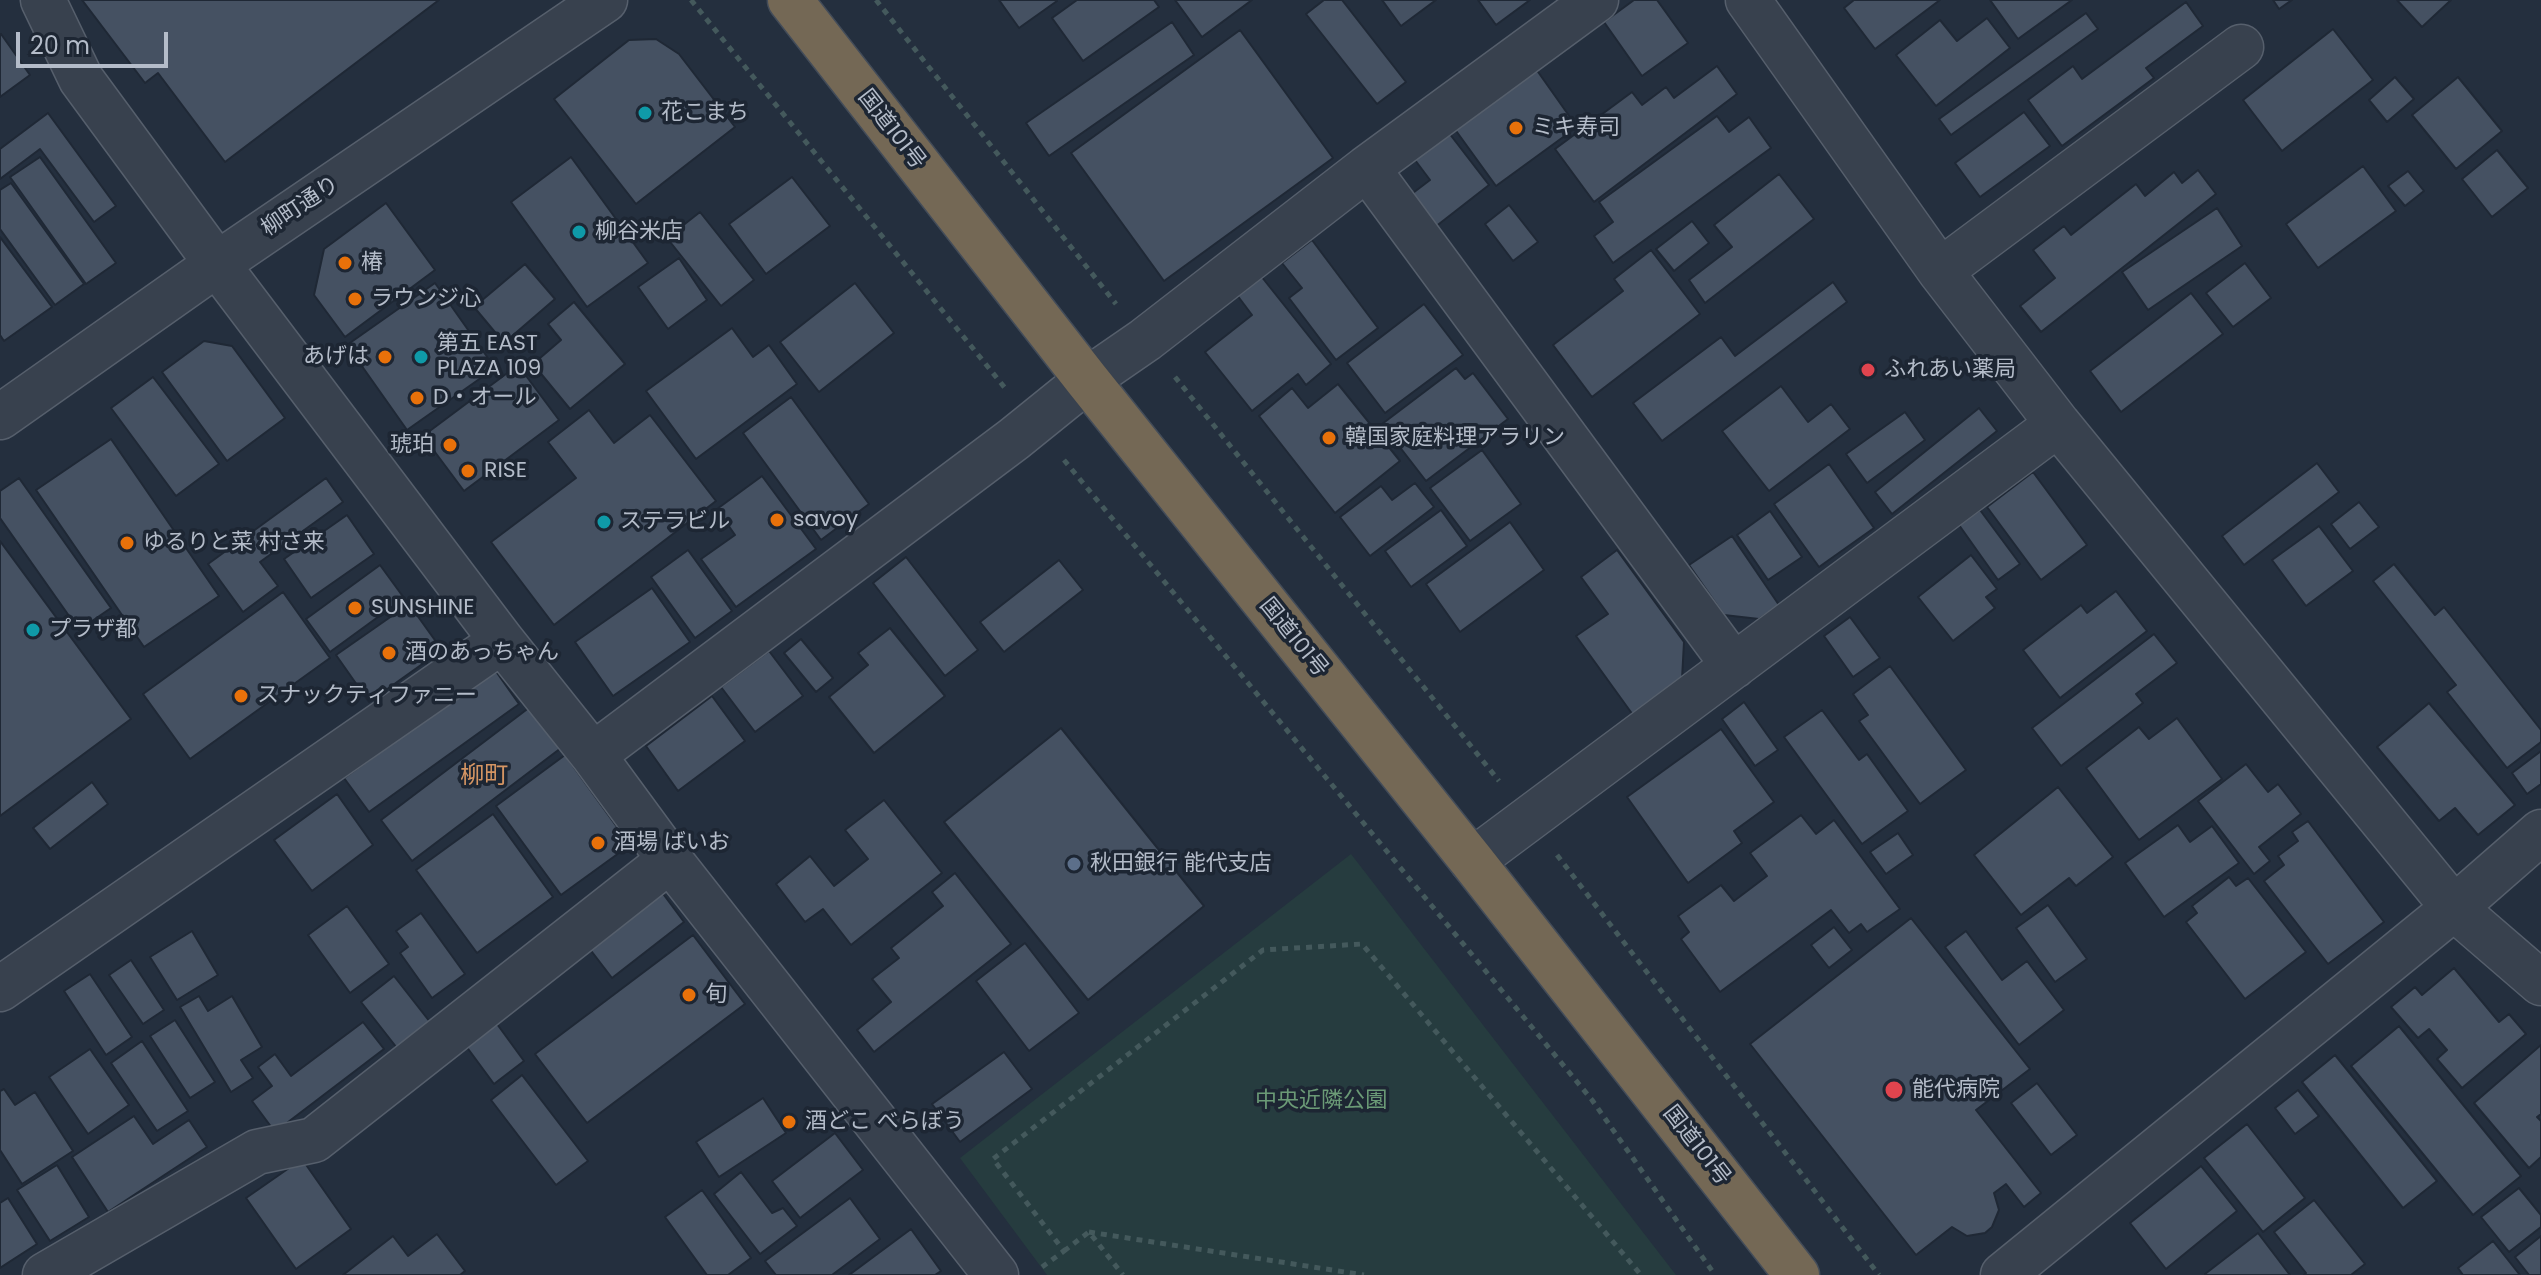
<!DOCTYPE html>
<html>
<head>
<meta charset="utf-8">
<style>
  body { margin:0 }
  #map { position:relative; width:2541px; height:1275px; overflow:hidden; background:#242f3e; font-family:Poppins,sans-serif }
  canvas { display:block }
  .scale { position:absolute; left:16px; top:32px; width:152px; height:36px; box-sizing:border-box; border:4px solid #b4bcc9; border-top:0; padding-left:10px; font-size:24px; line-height:28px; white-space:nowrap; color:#b4bcc9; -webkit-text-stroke:6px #1d2633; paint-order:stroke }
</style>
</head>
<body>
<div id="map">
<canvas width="2541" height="1275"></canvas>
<div class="scale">20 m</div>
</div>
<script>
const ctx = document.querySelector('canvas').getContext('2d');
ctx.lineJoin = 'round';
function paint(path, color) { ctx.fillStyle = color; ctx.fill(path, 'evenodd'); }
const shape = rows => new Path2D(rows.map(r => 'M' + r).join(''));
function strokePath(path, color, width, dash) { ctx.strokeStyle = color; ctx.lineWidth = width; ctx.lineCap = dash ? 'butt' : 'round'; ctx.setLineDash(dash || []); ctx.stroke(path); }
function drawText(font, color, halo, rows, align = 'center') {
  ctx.font = font + ' Poppins,"Noto Sans JP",sans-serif'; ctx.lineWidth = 7; ctx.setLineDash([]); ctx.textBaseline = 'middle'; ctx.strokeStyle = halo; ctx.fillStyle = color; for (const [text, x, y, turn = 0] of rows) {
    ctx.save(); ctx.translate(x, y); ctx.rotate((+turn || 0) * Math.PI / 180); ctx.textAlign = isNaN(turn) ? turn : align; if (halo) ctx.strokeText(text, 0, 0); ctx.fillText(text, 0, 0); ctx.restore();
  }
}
const green = shape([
  [1351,854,1676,1275,1047,1275,960,1158]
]);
const building = shape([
  [82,0,439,0,225,162,158,73,145,83,82,0],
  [999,0,1056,0,1057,1,1019,28,999,0],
  [1077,0,1154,0,1159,7,1083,61,1052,18,1077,0],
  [1175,0,1252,0,1202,37,1175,0],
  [1324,0,1342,0,1406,82,1377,104,1306,14,1324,0],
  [1382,0,1436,0,1401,26,1382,0],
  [1478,0,1530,0,1496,25,1478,0],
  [1634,0,1657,0,1688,43,1642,76,1604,22,1634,0],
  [1854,0,1940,0,1875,49,1844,8,1854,0],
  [1990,0,2072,0,2018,39,1990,0],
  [2273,0,2292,0,2279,9,2273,0],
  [2397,0,2451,0,2422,27,2397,0],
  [2186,2,2203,26,2146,68,2154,78,2062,146,2028,100,2073,66,2082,79,2186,2],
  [2086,13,2098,29,1951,135,1939,119,2086,13],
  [1987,18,2010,48,1936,106,1896,55,1940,20,1957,41,1987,18],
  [1172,22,1194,55,1049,156,1026,123,1172,22],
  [2333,29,2373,80,2282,151,2243,100,2333,29],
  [1240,30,1333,158,1164,281,1071,153,1240,30],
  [1,34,30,75,0,97,0,35,1,34],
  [656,39,679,54,735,127,636,204,554,99,629,40,656,39],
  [1717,66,1737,94,1594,202,1555,149,1632,92,1642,105,1666,87,1674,98,1717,66],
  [1536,69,1577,127,1496,186,1454,128,1536,69],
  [2395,77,2414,99,2387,122,2369,100,2395,77],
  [2458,77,2502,131,2456,169,2412,115,2458,77],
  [2024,112,2050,146,1980,197,1955,163,2024,112],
  [48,113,116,206,94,222,40,149,0,179,0,149,48,113],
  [1717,116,1729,132,1749,117,1771,148,1613,263,1594,236,1613,222,1599,202,1717,116],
  [1449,133,1489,185,1430,231,1405,199,1430,180,1415,160,1449,133],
  [2497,150,2528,188,2492,217,2462,179,2497,150],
  [40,157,116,263,86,284,10,177,40,157],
  [571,157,648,263,587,307,511,202,571,157],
  [2363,166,2396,211,2318,268,2286,224,2363,166],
  [2198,170,2216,194,2041,332,2020,306,2055,278,2033,250,2064,226,2071,235,2136,184,2145,196,2174,172,2182,183,2198,170],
  [2408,171,2424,191,2405,206,2388,186,2408,171],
  [1779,174,1814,219,1705,303,1689,280,1732,247,1714,225,1779,174],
  [792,177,830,226,766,274,729,224,792,177],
  [11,183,84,284,55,305,0,229,0,190,11,183],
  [386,203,435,270,345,337,314,295,324,249,386,203],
  [1509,205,1538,242,1513,261,1485,224,1509,205],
  [2217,208,2242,246,2148,310,2122,272,2217,208],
  [700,212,754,280,721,306,667,238,700,212],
  [1692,221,1709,243,1674,271,1656,249,1692,221],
  [0,237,52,307,4,341,0,335,0,237],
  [1312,240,1378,328,1336,360,1289,298,1302,288,1282,263,1312,240],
  [1651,250,1700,314,1592,397,1553,345,1623,291,1614,279,1651,250],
  [679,258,707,300,668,329,638,287,679,258],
  [2245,263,2271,298,2233,327,2206,293,2245,263],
  [525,264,555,299,504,343,474,307,525,264],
  [1261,276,1331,364,1306,385,1298,374,1252,411,1205,352,1252,315,1237,295,1261,276],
  [1833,282,1847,302,1662,441,1633,403,1721,337,1735,356,1833,282],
  [435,283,495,368,407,430,347,345,435,283],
  [855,283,894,333,819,392,780,342,855,283],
  [2191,293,2223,334,2121,412,2090,371,2191,293],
  [574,302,625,364,570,409,533,364,561,340,548,324,574,302],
  [1424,304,1463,355,1385,413,1347,363,1424,304],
  [732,328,753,357,769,345,797,384,696,459,646,391,732,328],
  [204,341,232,346,285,418,227,461,162,372,204,341],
  [518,365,559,420,464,491,423,436,518,365],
  [1456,368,1465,379,1473,373,1508,419,1426,481,1382,424,1456,368],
  [153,377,219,464,176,496,111,408,153,377],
  [1338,384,1400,461,1335,513,1259,416,1292,388,1308,408,1338,384],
  [1781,386,1808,422,1831,404,1850,429,1769,491,1722,431,1781,386],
  [791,397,869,504,821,540,743,433,791,397],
  [1979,408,1997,431,1892,514,1875,492,1979,408],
  [589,410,614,443,650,415,716,501,554,625,491,542,576,478,548,442,589,410],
  [1905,412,1925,440,1867,483,1846,454,1905,412],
  [111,439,219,596,144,647,36,490,111,439],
  [1482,450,1521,504,1470,541,1430,488,1482,450],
  [2317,463,2339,492,2244,565,2222,536,2317,463],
  [1829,464,1874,528,1819,567,1774,504,1829,464],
  [2033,472,2087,545,2041,580,1987,507,2033,472],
  [762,476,816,549,736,607,701,559,735,535,717,509,762,476],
  [19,478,111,608,79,630,0,518,0,491,19,478],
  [326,478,343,502,260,562,278,586,243,612,208,564,326,478],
  [1415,483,1434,507,1370,556,1340,517,1381,486,1392,500,1415,483],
  [2359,502,2379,527,2350,549,2331,524,2359,502],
  [1441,510,1467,546,1411,587,1385,551,1441,510],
  [1980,510,2020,564,1998,580,1959,525,1980,510],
  [1770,511,1802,557,1768,580,1737,535,1770,511],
  [347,515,374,554,311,598,284,559,347,515],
  [1510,522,1544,570,1460,632,1426,584,1510,522],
  [2319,526,2353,571,2306,606,2272,560,2319,526],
  [1732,536,1779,605,1759,619,1724,615,1689,565,1732,536],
  [0,541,131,719,0,816,0,541],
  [688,550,732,611,695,638,651,577,688,550],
  [1617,550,1684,642,1682,679,1633,715,1576,636,1608,614,1581,577,1617,550],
  [1971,555,1997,589,1986,597,1995,608,1953,641,1918,597,1971,555],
  [906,557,978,650,945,676,873,583,906,557],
  [1059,560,1083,590,1004,652,980,622,1059,560],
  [2394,564,2435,615,2444,607,2541,730,2541,742,2507,768,2447,692,2456,685,2373,581,2394,564],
  [380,565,404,598,330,652,306,619,380,565],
  [652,588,690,642,613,696,575,642,652,588],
  [2116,591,2147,631,2060,698,2023,650,2081,605,2087,613,2116,591],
  [283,592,330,658,190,759,143,694,283,592],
  [409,604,442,650,369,702,336,655,409,604],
  [1850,617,1880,658,1853,677,1824,636,1850,617],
  [890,628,945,696,874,753,829,697,868,665,858,653,890,628],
  [2154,634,2177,663,2136,694,2143,703,2061,766,2032,728,2154,634],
  [801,639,833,678,816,692,784,653,801,639],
  [769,651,803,696,755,732,721,687,769,651],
  [1890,666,1966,770,1920,804,1859,721,1868,715,1853,694,1890,666],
  [495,670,519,704,369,812,344,778,495,670],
  [712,696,745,741,678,791,646,746,712,696],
  [1744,702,1778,750,1755,766,1722,719,1744,702],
  [2429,703,2515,805,2478,835,2455,808,2439,821,2377,747,2429,703],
  [530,707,561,748,412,861,381,820,530,707],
  [1822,710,1859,760,1867,754,1908,811,1862,844,1784,737,1822,710],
  [2177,718,2222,779,2139,840,2086,768,2139,727,2149,739,2177,718],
  [1061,728,1204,906,1088,1000,944,822,1061,728],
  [1721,729,1774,802,1734,831,1742,843,1688,883,1627,797,1721,729],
  [2541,751,2541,784,2527,794,2512,773,2541,751],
  [565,755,630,845,561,895,496,806,565,755],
  [2246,764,2268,792,2278,784,2301,814,2259,847,2270,861,2254,874,2198,801,2246,764],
  [92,782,108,804,50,849,33,828,92,782],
  [2058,787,2113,857,2076,886,2069,878,2021,915,1974,855,2058,787],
  [337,794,373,845,312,891,274,840,337,794],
  [884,800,942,873,851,945,823,909,805,922,776,884,810,856,834,886,868,859,845,830,884,800],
  [493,814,553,897,477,953,416,870,493,814],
  [1801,815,1816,834,1834,820,1900,909,1867,932,1861,924,1849,933,1831,910,1720,992,1681,939,1689,932,1678,916,1721,885,1734,901,1767,876,1750,853,1801,815],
  [2308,821,2384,922,2328,964,2264,881,2284,865,2278,856,2298,841,2292,832,2308,821],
  [2178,825,2190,842,2212,826,2239,863,2164,917,2125,863,2178,825],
  [1898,833,1913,855,1886,874,1870,852,1898,833],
  [955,873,1011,944,874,1052,857,1030,891,1002,872,979,899,958,891,948,943,906,932,892,955,873],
  [2229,877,2236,886,2248,878,2306,952,2245,999,2186,922,2197,913,2192,906,2229,877],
  [661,891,684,922,612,978,589,948,661,891],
  [2048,905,2087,959,2055,982,2016,928,2048,905],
  [347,906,389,964,350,993,308,935,347,906],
  [421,913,465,974,432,998,400,953,408,947,396,931,421,913],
  [1911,918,2030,1069,1976,1110,2041,1193,2024,1207,2006,1184,1994,1193,1999,1210,1992,1227,1985,1233,1967,1236,1952,1227,1916,1255,1750,1044,1911,918],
  [1834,927,1852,950,1829,968,1811,945,1834,927],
  [192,931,218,975,177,1000,150,957,192,931],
  [1966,931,2002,980,2027,961,2064,1010,2019,1045,1945,947,1966,931],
  [693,935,745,1004,587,1123,535,1054,693,935],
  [1025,943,1079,1013,1029,1051,976,981,1025,943],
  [131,960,164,1010,143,1024,109,975,131,960],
  [2454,968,2499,1022,2509,1014,2526,1034,2462,1088,2437,1059,2447,1050,2429,1029,2418,1038,2391,1007,2415,987,2422,995,2454,968],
  [90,974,132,1037,106,1055,64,991,90,974],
  [394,976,430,1022,397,1048,361,1002,394,976],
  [199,996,208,1011,232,996,262,1047,241,1060,253,1078,231,1092,180,1007,199,996],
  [175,1020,215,1082,190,1098,150,1036,175,1020],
  [363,1022,384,1049,275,1132,252,1101,272,1086,258,1067,275,1054,291,1076,363,1022],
  [497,1024,524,1061,494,1084,466,1046,497,1024],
  [2399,1026,2521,1176,2473,1215,2351,1066,2399,1026],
  [142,1041,188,1111,157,1131,111,1063,142,1041],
  [2541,1045,2541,1114,2537,1117,2541,1121,2541,1157,2529,1168,2474,1103,2541,1045],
  [90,1049,129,1105,88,1134,49,1077,90,1049],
  [1004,1052,1032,1089,960,1142,932,1104,1004,1052],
  [2335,1055,2437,1181,2403,1208,2302,1082,2335,1055],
  [522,1075,588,1161,556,1185,491,1100,522,1075],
  [2037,1083,2077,1135,2051,1155,2011,1103,2037,1083],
  [4,1089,15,1105,35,1092,73,1151,22,1184,0,1150,0,1091,4,1089],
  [2298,1090,2319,1116,2295,1134,2275,1108,2298,1090],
  [763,1098,786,1133,719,1177,696,1142,763,1098],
  [134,1116,153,1144,189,1120,207,1147,108,1212,72,1157,134,1116],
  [2247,1124,2305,1198,2263,1232,2204,1158,2247,1124],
  [835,1133,863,1170,800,1218,772,1181,835,1133],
  [302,1159,351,1229,296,1269,246,1198,302,1159],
  [57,1165,89,1217,50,1241,17,1190,57,1165],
  [2201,1166,2237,1211,2166,1269,2130,1223,2201,1166],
  [741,1172,772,1213,783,1208,797,1226,760,1254,714,1194,741,1172],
  [2519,1188,2541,1215,2541,1227,2509,1252,2481,1217,2519,1188],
  [702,1190,751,1258,728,1275,707,1275,665,1217,702,1190],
  [8,1198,37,1244,0,1268,0,1203,8,1198],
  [850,1198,880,1239,832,1275,776,1275,765,1261,850,1198],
  [2314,1200,2365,1264,2351,1275,2304,1275,2306,1273,2274,1232,2314,1200],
  [911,1229,941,1271,935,1275,849,1275,911,1229],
  [2258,1233,2290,1275,2206,1275,2205,1274,2258,1233],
  [437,1234,465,1271,460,1275,343,1275,393,1236,408,1256,437,1234],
  [2541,1236,2541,1275,2529,1275,2515,1257,2541,1236],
  [2493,1241,2520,1275,2463,1275,2458,1268,2493,1241]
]);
const path = shape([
  [691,0,1005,388],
  [876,0,1116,304],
  [1175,377,1499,781],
  [1064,460,1592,1100,1715,1275],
  [1557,855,1879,1275],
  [1089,1232,1364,1275],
  [1064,1251,1089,1232,1123,1275],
  [1042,1267,1064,1251,993,1159,1263,950,1362,944,1641,1275]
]);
const minor = shape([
  [43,0,81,79,217,264,502,641,593,755,670,860,996,1275],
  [1748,0,1940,271,2058,424,2454,908,2541,983],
  [1367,168,1734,666],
  [1940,271,2241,47],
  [0,417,217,264,605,0],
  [593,755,1014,439,1087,380,1145,340,1367,168,1596,0],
  [1472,861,2058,424],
  [0,989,502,641],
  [45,1275,257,1152,314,1140,670,860],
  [2003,1275,2454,908,2541,832]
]);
const highway = shape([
  [790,0,1087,380,1472,861,1797,1275]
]);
const markers = [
  [645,113,8,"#0f9aa8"],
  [1516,128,8,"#e8710a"],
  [579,232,8,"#0f9aa8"],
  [345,263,8,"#e8710a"],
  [355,299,8,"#e8710a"],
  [385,357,8,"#e8710a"],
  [421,357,8,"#0f9aa8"],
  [1868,370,8,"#e0444e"],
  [417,398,8,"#e8710a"],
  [1329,438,8,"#e8710a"],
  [450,445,8,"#e8710a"],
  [468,471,8,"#e8710a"],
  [777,520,8,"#e8710a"],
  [604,522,8,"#0f9aa8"],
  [127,543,8,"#e8710a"],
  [355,608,8,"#e8710a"],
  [33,630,8,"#0f9aa8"],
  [389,653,8,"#e8710a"],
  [241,696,8,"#e8710a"],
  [598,843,8,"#e8710a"],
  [1074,864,8,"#5c6f8a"],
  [689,995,8,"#e8710a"],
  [1894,1090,10,"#e0444e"],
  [789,1122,8,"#e8710a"]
];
const poiNames = [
  ["花こまち",661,113],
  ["ミキ寿司",1532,128],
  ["柳谷米店",595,232],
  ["椿",361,263],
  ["ラウンジ心",371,299],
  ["第五 EAST",437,344],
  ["PLAZA 109",437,369],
  ["あげは",369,357,"right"],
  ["ふれあい薬局",1884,370],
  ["D・オール",433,398],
  ["韓国家庭料理アラリン",1345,438],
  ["琥珀",434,445,"right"],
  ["RISE",484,471],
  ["savoy",793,520],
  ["ステラビル",620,522],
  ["ゆるりと菜 村さ来",143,543],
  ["SUNSHINE",371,608],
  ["プラザ都",49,630],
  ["酒のあっちゃん",405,653],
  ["スナックティファニー",257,696],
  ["酒場 ばいお",614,843],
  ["秋田銀行 能代支店",1090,864],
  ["旬",705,995],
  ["能代病院",1912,1090],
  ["酒どこ べらぼう",805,1122]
];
const streetNames = [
  ["国道101号",891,130,52],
  ["柳町通り",301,207,-34],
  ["国道101号",1293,638,51],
  ["国道101号",1696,1146,52]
];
const parkNames = [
  ["中央近隣公園",1321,1101]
];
const neighbourhoodNames = [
  ["柳町",484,777]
];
paint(green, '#263c3f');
paint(building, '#455162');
strokePath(building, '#1f2835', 2);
strokePath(minor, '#565f6c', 47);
strokePath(highway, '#434c59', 47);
strokePath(path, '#44595c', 5, [6, 6]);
strokePath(minor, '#38414e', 44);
strokePath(highway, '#746855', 44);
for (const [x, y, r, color] of markers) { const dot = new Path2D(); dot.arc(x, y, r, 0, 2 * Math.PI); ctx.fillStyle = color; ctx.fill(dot); strokePath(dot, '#1d2633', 3); }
drawText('22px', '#b4bcc9', '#1d2633', poiNames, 'left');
drawText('22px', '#b4bcc9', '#1d2633', streetNames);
drawText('22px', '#6b9a76', '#1d2633', parkNames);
drawText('24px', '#d59563', '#1d2633', neighbourhoodNames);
</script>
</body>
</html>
